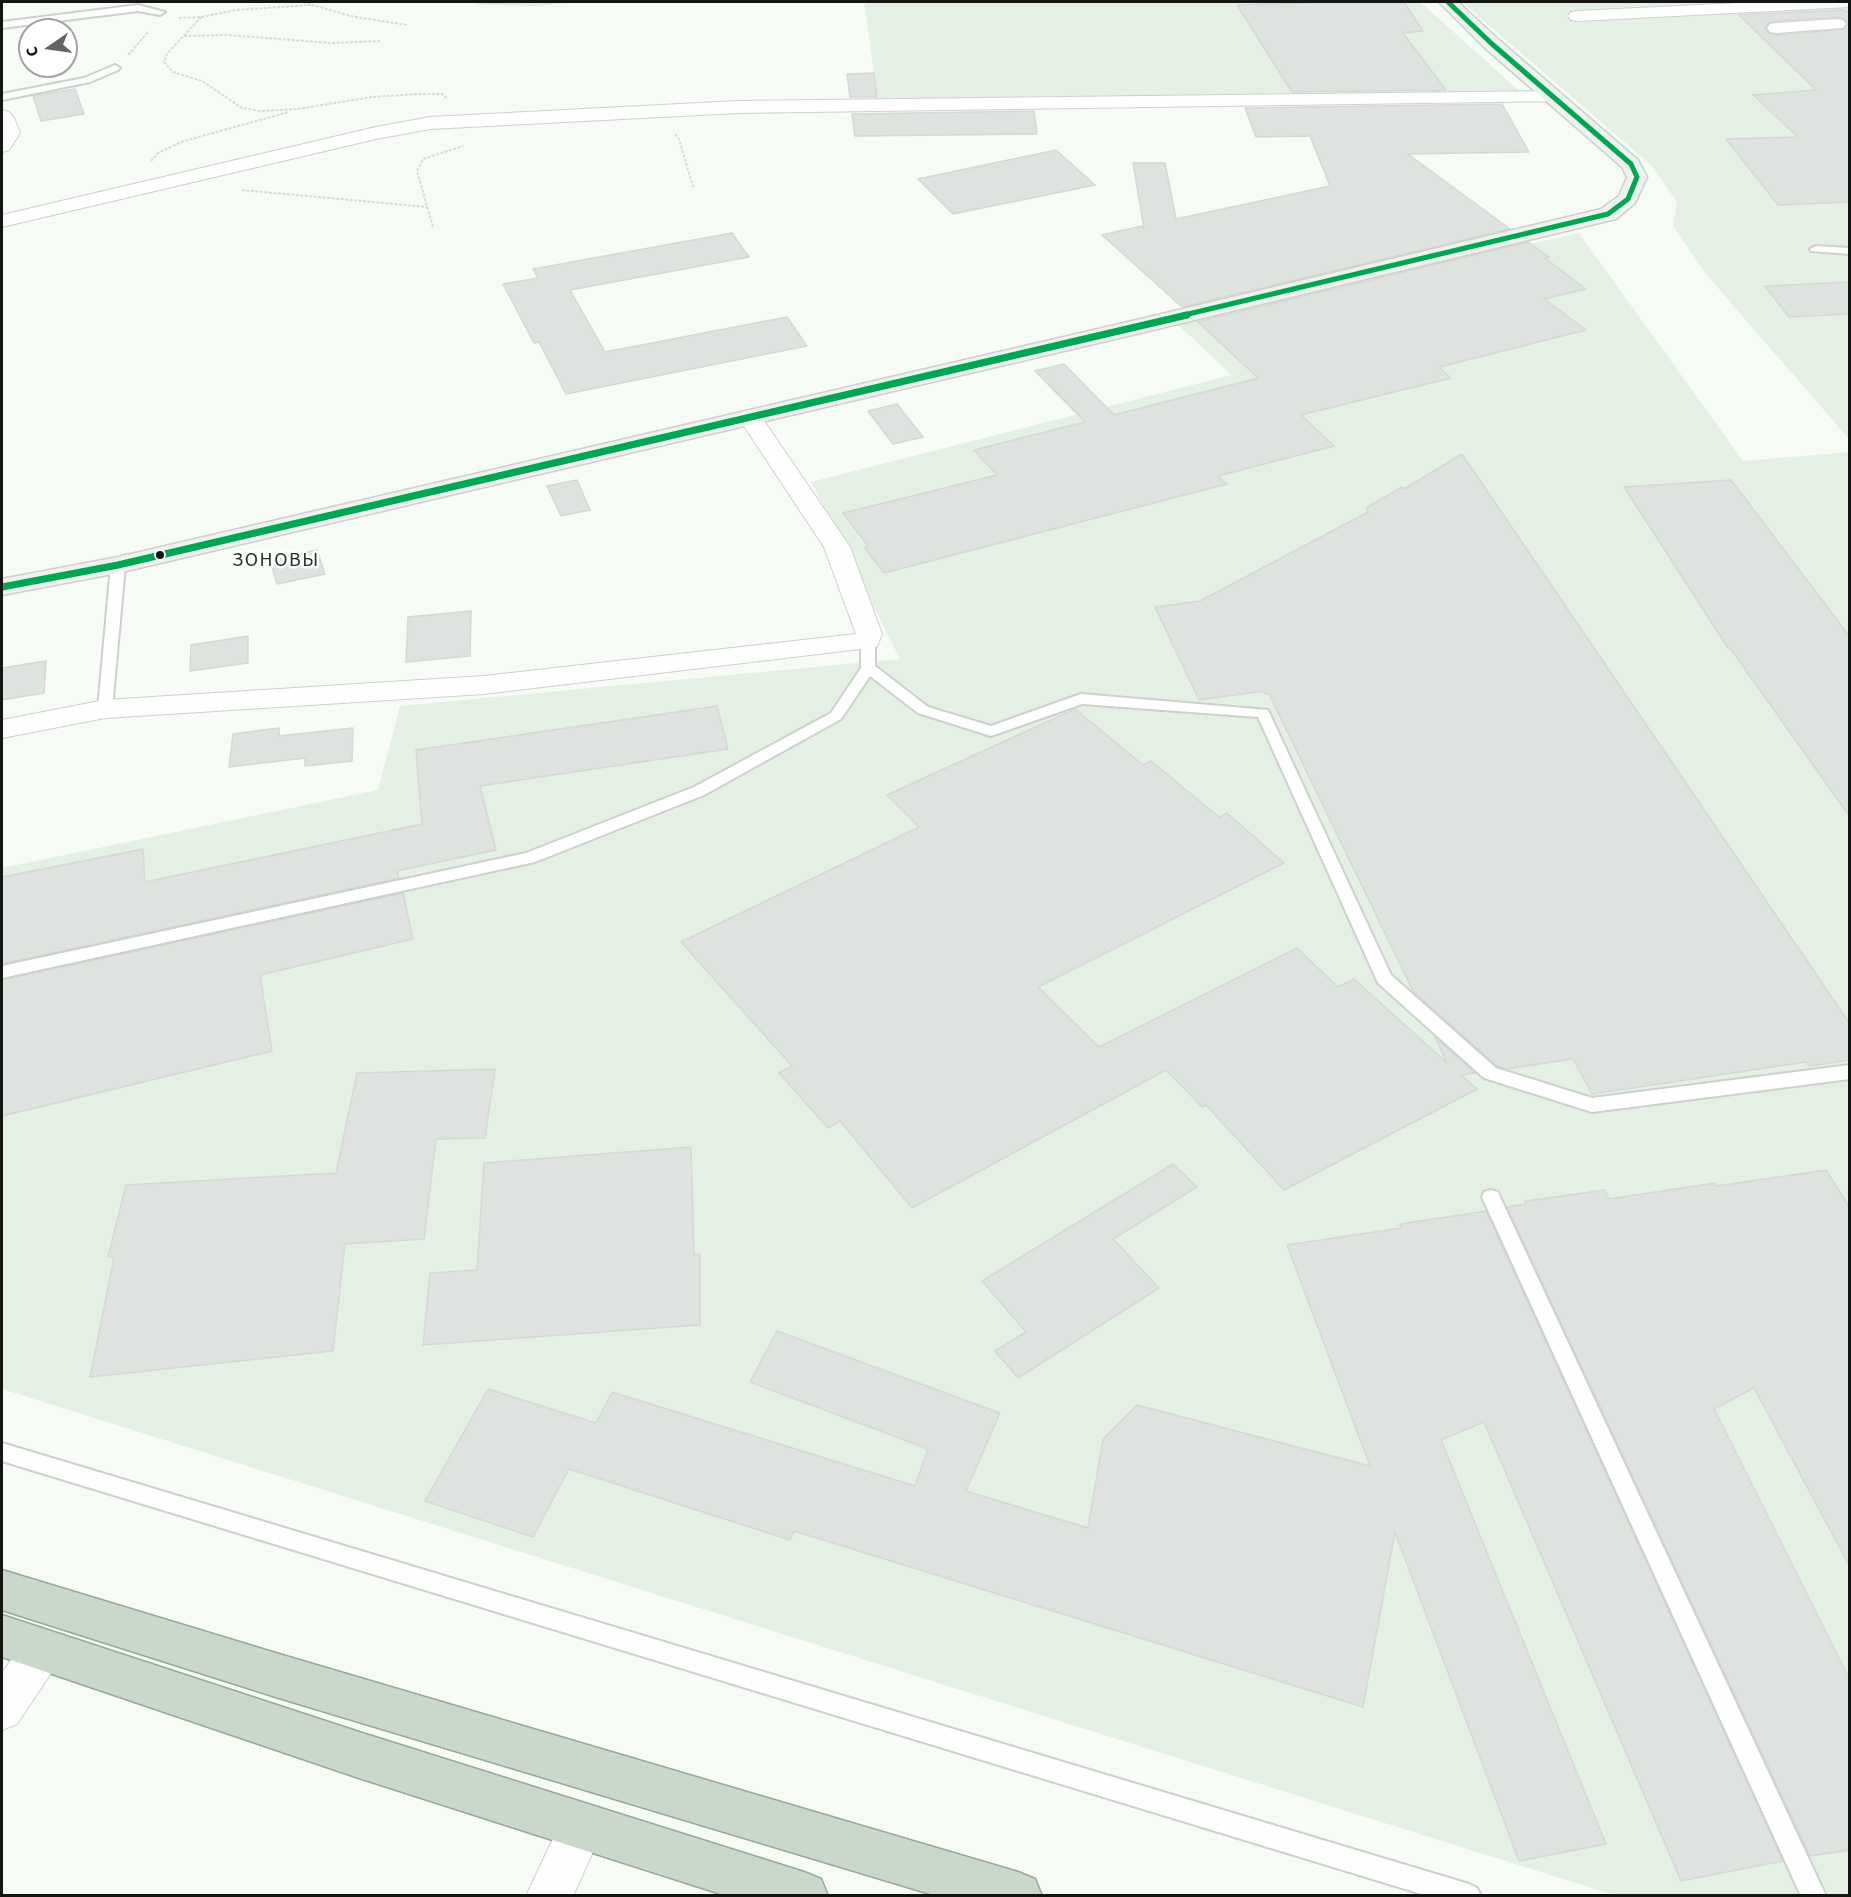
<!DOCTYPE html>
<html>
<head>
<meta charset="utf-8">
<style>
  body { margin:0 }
  #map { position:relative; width:1851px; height:1897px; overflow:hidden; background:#f6fbf5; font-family:"Source Sans 3",sans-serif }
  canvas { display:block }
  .frame { position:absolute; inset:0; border:3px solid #121512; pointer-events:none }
  .north { position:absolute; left:18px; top:18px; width:60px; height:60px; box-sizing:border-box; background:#fff; border:2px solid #a0a1a0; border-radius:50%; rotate:257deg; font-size:16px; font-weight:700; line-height:24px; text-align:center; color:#121512 }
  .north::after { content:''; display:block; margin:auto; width:21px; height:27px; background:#626661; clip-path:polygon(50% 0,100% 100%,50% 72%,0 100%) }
</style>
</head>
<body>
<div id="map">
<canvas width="1851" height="1897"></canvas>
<div class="frame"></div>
<div class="north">С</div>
</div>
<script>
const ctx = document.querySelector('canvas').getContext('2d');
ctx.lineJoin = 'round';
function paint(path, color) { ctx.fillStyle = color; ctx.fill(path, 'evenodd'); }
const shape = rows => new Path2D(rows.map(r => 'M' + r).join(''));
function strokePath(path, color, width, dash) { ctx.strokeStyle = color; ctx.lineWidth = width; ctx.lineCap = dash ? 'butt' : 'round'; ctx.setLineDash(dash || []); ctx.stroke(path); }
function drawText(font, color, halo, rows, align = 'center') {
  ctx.font = font + ' "Source Sans 3",sans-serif'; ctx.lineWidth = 5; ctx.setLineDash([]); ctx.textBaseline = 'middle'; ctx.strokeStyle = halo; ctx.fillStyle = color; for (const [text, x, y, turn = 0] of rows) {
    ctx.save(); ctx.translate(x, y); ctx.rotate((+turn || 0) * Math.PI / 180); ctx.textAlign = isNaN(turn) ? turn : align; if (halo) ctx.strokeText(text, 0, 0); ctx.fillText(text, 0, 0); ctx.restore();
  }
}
const built = shape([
  [864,2,1420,2,1523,94,878,101],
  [1462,2,1849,2,1849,439,1705,273,1673,226,1677,202,1652,166],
  [1579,233,1743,461,1849,452,1849,1895,1614,1895,2,1389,2,868,378,790,400,706,900,659,811,482,1232,375,1177,324]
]);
const green = shape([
  [466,2,576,2,538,6,486,5]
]);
const building = shape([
  [1337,2,1404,2,1423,31,1403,33,1446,90,1292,92,1237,5,1337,2],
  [1844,10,1850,14,1850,202,1778,205,1726,139,1798,137,1753,95,1816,90,1739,15,1844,10],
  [1837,17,1843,18,1848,23,1845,29,1776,35,1768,33,1765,28,1768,23,1776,21,1837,17],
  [874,73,877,97,850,97,847,74,874,73],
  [75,89,84,114,41,121,33,96,75,89],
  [1502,104,1529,152,1408,154,1510,229,1182,307,1102,235,1142,226,1144,229,1133,163,1165,163,1176,219,1330,186,1310,136,1256,137,1245,108,1502,104],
  [1034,111,1037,134,855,136,852,114,1034,111],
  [1056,150,1095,185,953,214,918,179,1056,150],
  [732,233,749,257,570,290,605,352,787,317,807,346,566,394,539,342,534,343,503,284,538,278,533,269,732,233],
  [1528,242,1549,257,1545,258,1586,289,1544,299,1586,330,1439,367,1451,378,1301,415,1334,446,1218,476,1227,484,884,573,864,547,868,546,843,513,997,475,974,450,1085,422,1035,371,1064,364,1114,415,1258,378,1198,322,1528,242],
  [1850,282,1850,314,1789,317,1765,286,1850,282],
  [897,404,923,437,893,444,868,411,897,404],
  [1462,454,1850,1024,1850,1060,1809,1066,1806,1062,1592,1094,1573,1059,1506,1069,1497,1066,1413,991,1269,694,1265,694,1264,691,1199,700,1155,607,1200,601,1368,512,1366,508,1402,487,1404,489,1462,454],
  [577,480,590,510,561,516,547,486,577,480],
  [1731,480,1850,637,1850,817,1730,648,1728,648,1624,487,1731,480],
  [317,550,325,574,277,584,270,560,317,550],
  [471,611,470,656,406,662,408,617,471,611],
  [248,636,248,663,190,671,191,645,248,636],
  [46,661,44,693,2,700,2,668,46,661],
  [717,706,728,749,480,786,496,850,397,871,399,878,2,964,2,877,143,849,145,882,422,824,416,750,717,706],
  [1075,709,1143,765,1151,761,1219,817,1227,813,1284,863,1038,987,1099,1047,1297,948,1338,987,1354,979,1447,1063,1435,1037,1475,1073,1461,1075,1477,1089,1284,1190,1206,1105,1202,1107,1166,1070,912,1208,840,1121,828,1128,779,1073,792,1066,681,942,919,827,887,795,1075,709],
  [279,728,279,736,353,728,352,761,305,766,305,758,229,767,233,734,279,728],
  [403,893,413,939,260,975,272,1051,2,1116,2,980,403,893],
  [495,1069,485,1138,436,1139,424,1239,345,1244,333,1351,90,1377,114,1257,108,1257,126,1185,336,1173,357,1073,495,1069],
  [691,1147,694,1255,700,1254,700,1325,423,1345,430,1273,477,1270,484,1163,691,1147],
  [1173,1164,1197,1187,1113,1239,1159,1288,1018,1378,995,1351,1026,1332,982,1281,1173,1164],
  [1826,1170,1850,1208,1850,1567,1754,1388,1714,1409,1850,1680,1850,1850,1810,1856,1507,1207,1526,1204,1525,1201,1605,1190,1609,1199,1715,1183,1717,1186,1826,1170],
  [1486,1211,1783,1861,1681,1881,1484,1422,1441,1440,1606,1844,1519,1861,1395,1532,1363,1707,794,1531,790,1540,569,1469,533,1537,425,1501,488,1389,596,1423,612,1392,915,1486,928,1449,750,1382,777,1331,1000,1413,966,1491,1088,1528,1103,1439,1137,1405,1370,1466,1287,1245,1401,1228,1400,1224,1486,1211]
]);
const path = shape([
  [303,2,350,16,407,25],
  [201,17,167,54,164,62,173,72,202,81,242,108,260,111,297,109,372,97,417,94,442,94,448,99],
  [179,18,201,17,236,10,311,5],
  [184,36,227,35,332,43,381,41],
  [128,55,149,31],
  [675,134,679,139,693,187],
  [151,161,158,153,184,141,289,112],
  [242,190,427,207],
  [433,227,417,171,423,159,463,146]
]);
const lane = shape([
  [138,5,165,12,160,15,138,11,2,28,2,22,138,5],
  [115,65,120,68,118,70,90,82,2,100,2,94,84,78,115,65],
  [1815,246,1850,248,1850,254,1811,251,1810,249,1815,246],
  [118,561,125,565,112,709,105,714,98,709,111,565,118,561],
  [868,637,875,641,875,666,928,707,991,726,1081,694,1268,710,1391,975,1496,1068,1592,1098,1850,1065,1850,1079,1592,1112,1484,1078,1378,983,1258,717,1082,704,991,736,918,713,870,676,841,719,704,795,535,862,2,978,2,966,526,853,694,787,831,713,861,668,861,641,868,637],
  [1491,1190,1498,1192,1500,1197,1826,1896,1801,1896,1482,1197,1484,1192,1491,1190],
  [2,1443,1469,1884,1477,1888,1481,1896,1428,1896,2,1461,2,1443]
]);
const street = shape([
  [1759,2,1850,2,1850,7,1577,21,1571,20,1568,16,1571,12,1577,11,1759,2],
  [1837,19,1843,20,1846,24,1843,28,1776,33,1770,32,1767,28,1770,24,1776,23,1837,19],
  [1554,91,1561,93,1563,97,1561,101,738,113,430,129,376,139,2,227,2,215,376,127,430,117,738,101,1554,91],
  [2,110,9,112,14,118,20,133,9,150,2,152,2,110],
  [750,410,758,412,850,547,882,634,877,647,484,694,105,718,2,738,2,720,105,700,484,676,856,634,824,547,738,417,742,412,750,410],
  [43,1629,58,1635,64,1649,58,1663,17,1724,2,1730,2,1673,28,1635,43,1629],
  [583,1803,599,1809,605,1825,573,1896,526,1896,567,1809,583,1803]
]);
const secondary = shape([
  [1439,2,1458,2,1499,40,1638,160,1647,177,1635,203,1616,219,1128,336,118,573,2,595,2,579,118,557,1128,322,1601,209,1619,196,1627,177,1622,167,1485,48,1439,2]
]);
const highway = shape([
  [2,1570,279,1654,1018,1872,1035,1879,1042,1896,937,1896,279,1698,2,1610,2,1570],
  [2,1615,359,1732,804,1872,821,1879,828,1896,727,1896,359,1778,2,1657,2,1615]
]);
const bus1Far1 = shape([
  [1180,316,1608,214,1628,199,1637,177,1631,164,1492,44,1448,2]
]);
const bus1 = shape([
  [2,587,118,565,1187,315]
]);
const markers = [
  [160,555,5,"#121512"]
];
const neighbourhoodNames = [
  ["ЗОНОВЫ",276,562]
];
paint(built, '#e5f0e5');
paint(green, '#dfeede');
paint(building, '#dfe3df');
strokePath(building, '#d5d9d5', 1.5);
strokePath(lane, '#cdd1cc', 4);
strokePath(street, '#cdd1cc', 2);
strokePath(secondary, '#cdd1cc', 3);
strokePath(highway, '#97a898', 3);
strokePath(path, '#d9dbd9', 2, [3, 1.5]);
paint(lane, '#fefefe');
paint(street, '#fefefe');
paint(secondary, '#eef2ee');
paint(highway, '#cad8cb');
strokePath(bus1Far1, '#00a651', 5);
strokePath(bus1, '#00a651', 7);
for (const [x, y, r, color] of markers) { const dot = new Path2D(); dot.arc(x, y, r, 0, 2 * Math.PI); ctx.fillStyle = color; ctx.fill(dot); strokePath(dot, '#fff', 2); }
ctx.letterSpacing = '1.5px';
drawText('20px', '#282f28', '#fff', neighbourhoodNames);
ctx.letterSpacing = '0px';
</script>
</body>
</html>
